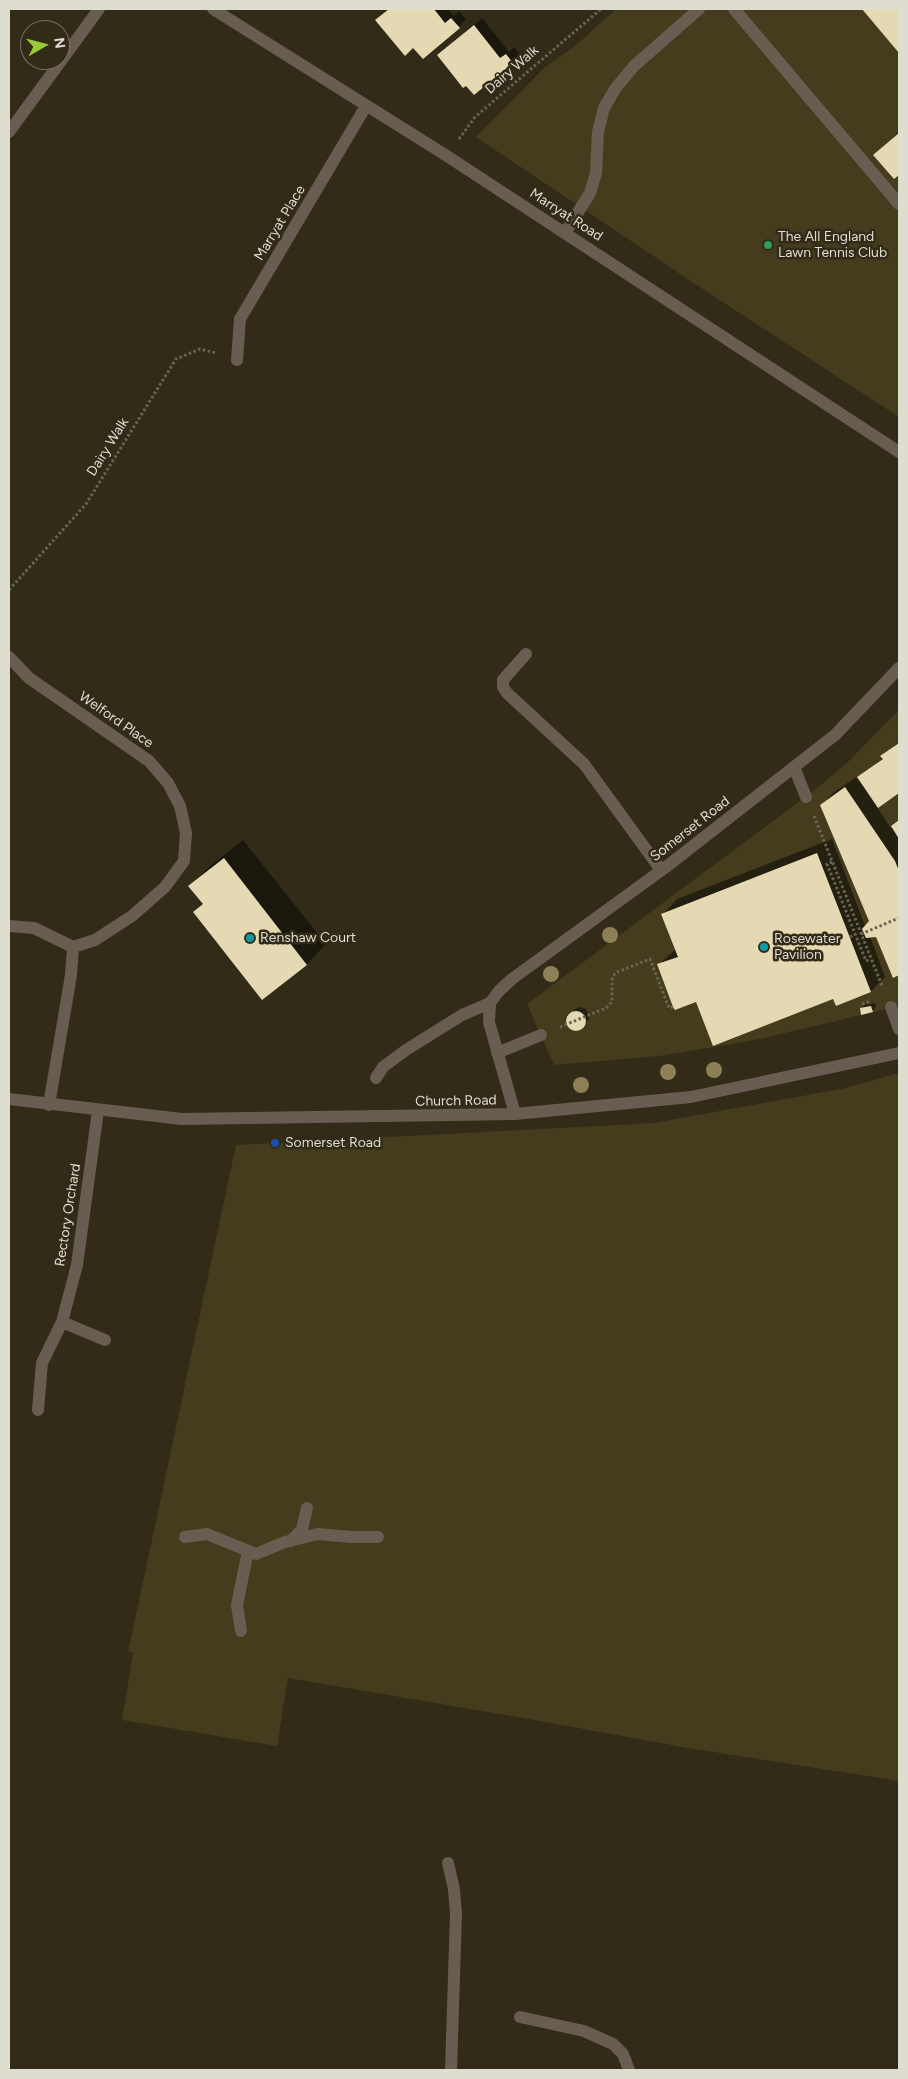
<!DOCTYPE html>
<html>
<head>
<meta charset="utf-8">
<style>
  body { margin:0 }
  #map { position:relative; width:908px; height:2079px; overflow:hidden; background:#312b18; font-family:Figtree,sans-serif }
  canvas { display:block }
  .frame { position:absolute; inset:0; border:10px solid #dfdcd0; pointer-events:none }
  .north { position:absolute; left:20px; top:20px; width:50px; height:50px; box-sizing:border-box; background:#312b18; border:1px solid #777262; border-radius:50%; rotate:82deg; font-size:14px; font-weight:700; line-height:20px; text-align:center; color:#dfdcd0 }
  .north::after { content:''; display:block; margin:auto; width:18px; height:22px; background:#99cb36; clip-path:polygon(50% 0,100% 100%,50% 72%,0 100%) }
</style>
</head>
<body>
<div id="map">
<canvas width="908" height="2079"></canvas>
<div class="frame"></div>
<div class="north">N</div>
</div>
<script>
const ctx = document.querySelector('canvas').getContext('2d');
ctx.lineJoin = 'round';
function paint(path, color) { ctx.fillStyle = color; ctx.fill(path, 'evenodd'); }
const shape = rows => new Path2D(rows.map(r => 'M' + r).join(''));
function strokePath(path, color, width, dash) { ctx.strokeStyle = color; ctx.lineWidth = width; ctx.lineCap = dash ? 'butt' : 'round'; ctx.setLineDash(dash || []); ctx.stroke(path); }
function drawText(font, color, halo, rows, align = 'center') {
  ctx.font = font + ' Figtree,sans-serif'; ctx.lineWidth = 5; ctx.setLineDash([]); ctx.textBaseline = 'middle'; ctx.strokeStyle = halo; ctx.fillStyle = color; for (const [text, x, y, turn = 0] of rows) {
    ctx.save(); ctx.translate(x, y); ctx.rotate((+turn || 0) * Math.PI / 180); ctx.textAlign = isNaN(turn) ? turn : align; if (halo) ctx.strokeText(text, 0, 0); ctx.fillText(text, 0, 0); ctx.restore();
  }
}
const green = shape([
  [616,9,899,9,899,417,692,282,476,137,545,67,575,46],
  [899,710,899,1006,760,1039,714,1047,659,1056,554,1065,527,1004,816,789,846,764],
  [899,1073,899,1781,688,1748,512,1716,288,1678,277,1746,122,1720,133,1653,128,1652,236,1145,654,1123,846,1088]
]);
const shadow = shape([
  [389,9,448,9,454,16,459,11,466,19,459,27,414,46,384,13],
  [864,9,899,9,899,51],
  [482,18,509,52,514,47,520,55,512,62,439,55],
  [899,132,899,173,894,178,875,155],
  [899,742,899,791,877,807,891,828,899,820,899,974,893,976,879,935,870,936,885,977,871,991,834,998,697,1000,658,965,676,949,663,914,677,899,832,839,865,926,870,921,822,805,833,793,856,777,857,779,883,758,882,756],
  [243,840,326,944,307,964,263,998,204,903,190,886,209,867],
  [875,1003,876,1007,872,1011,861,1009,864,1005],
  [581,1007,586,1009,590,1017,584,1026,575,1029,568,1024,567,1019,575,1009]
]);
const building = shape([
  [389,9,434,9,445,23,451,18,460,28,423,59,413,48,405,56,375,20],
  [862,9,899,9,899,53],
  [474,25,500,58,506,54,513,63,474,95,466,86,463,88,437,55],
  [899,133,899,175,894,179,873,155],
  [899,743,899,793,878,808,857,777,883,759,880,756],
  [845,787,895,861,899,871,899,975,893,978,876,937,866,938,862,929,869,921,820,805],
  [899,820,899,839,891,826],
  [817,853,871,992,836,1006,833,999,713,1046,696,1002,675,1010,673,1007,657,964,678,957,661,914],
  [224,858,307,965,262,1000,193,912,203,904,188,886],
  [871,1006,873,1012,861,1015,860,1008],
  '566 1021a10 10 0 1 1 20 0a10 10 0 1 1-20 0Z'
]);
const path = shape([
  [459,139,475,117,601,9],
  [9,590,86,504,176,359,200,349,216,353],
  [814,816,883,988],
  [832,862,827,864,866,961,871,959],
  [861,934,899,918],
  [850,937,855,934],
  [862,1004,871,1001],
  [560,1027,606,1008,612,1002,612,980,615,973,650,959,669,1008,673,1007]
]);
const minor = shape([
  [213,9,447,156,899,452],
  [734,9,899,204],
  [9,132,99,9],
  [565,233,590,193,596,173,598,132,604,108,615,89,634,66,699,9],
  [237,360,240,319,366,106],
  [526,654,503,680,503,687,507,693,584,764,661,870],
  [9,657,29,678,149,761,168,783,180,806,186,833,184,861,165,887,132,916,95,940,73,947,71,975,49,1105],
  [794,767,806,797],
  [9,926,34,928,73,947],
  [891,1007,899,1029],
  [497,1053,541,1035],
  [376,1078,383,1067,406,1050,462,1015,490,1003],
  [9,1099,182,1119,515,1114,691,1097,899,1053],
  [515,1114,489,1022,490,1003,499,991,512,979,666,867,835,735,899,668],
  [62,1322,105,1340],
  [38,1410,42,1363,62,1322,77,1265,98,1111],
  [185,1537,207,1534,256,1554,285,1542,318,1534,351,1537,378,1537],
  [291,1541,302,1529,307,1508],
  [241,1631,237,1605,248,1551],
  [448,1863,454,1889,456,1914,451,2070],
  [520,2017,584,2031,613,2044,623,2054,629,2070]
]);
const trees = [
  [610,935],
  [551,974],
  [714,1070],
  [668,1072],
  [581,1085]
];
const markers = [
  [768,245,5,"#2e9e5b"],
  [250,938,5,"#0f9aa8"],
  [764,947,5,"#0f9aa8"],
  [275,1143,5,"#1a4fb4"]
];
const streetNames = [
  ["Dairy Walk",512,70,-41],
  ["Marryat Road",566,215,33],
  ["Marryat Place",280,223,-59],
  ["Dairy Walk",108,447,-58],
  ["Welford Place",116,720,35],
  ["Somerset Road",690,829,-38],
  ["Church Road",456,1101,-1],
  ["Rectory Orchard",68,1215,-81]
];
const poiNames = [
  ["The All England",778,237],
  ["Lawn Tennis Club",778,253],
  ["Renshaw Court",260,938],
  ["Rosewater",774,939],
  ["Pavilion",774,955],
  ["Somerset Road",285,1143]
];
paint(green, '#453c1d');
paint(shadow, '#0007');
paint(building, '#e5d9b3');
strokePath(path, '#696453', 3, [2.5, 2.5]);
strokePath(minor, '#695d52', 12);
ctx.fillStyle = '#8d8056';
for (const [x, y] of trees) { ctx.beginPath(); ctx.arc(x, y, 8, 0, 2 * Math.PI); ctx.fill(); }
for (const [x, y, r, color] of markers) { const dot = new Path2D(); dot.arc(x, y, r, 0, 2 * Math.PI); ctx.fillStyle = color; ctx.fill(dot); strokePath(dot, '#312b18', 2); }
drawText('14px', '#dfdcd0', '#312b18', streetNames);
drawText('14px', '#dfdcd0', '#312b18', poiNames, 'left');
</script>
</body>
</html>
